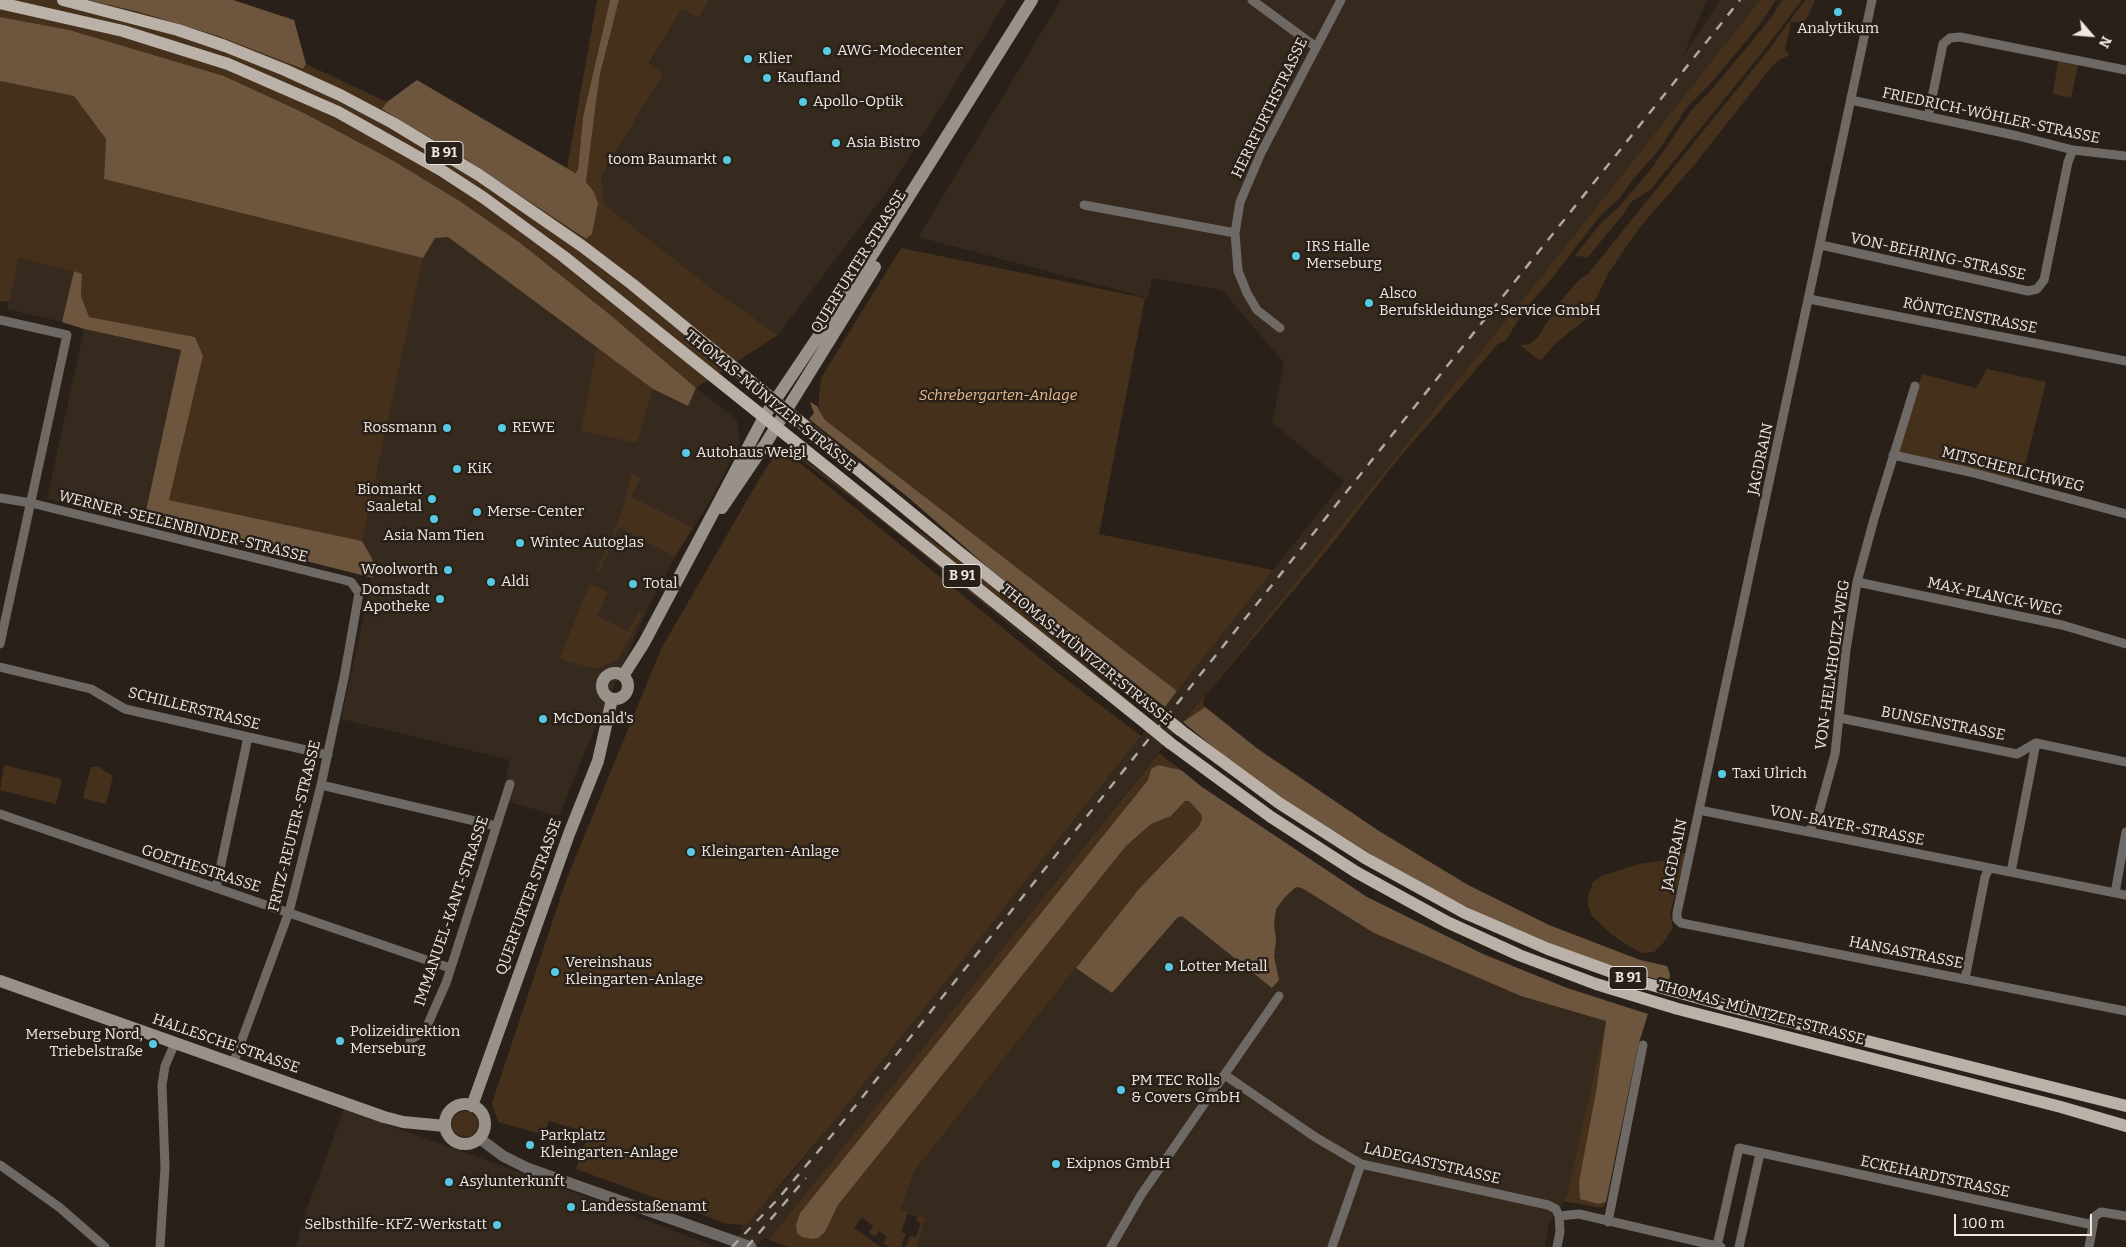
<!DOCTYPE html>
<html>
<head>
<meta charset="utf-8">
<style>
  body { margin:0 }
  #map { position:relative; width:2126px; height:1247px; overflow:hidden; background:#292119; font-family:Bitter,serif }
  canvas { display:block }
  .north { position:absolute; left:2066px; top:10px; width:50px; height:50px; -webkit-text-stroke:4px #292119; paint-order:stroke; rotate:117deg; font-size:14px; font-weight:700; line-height:20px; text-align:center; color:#eee8e3 }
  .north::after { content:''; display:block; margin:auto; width:18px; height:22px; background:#eee8e3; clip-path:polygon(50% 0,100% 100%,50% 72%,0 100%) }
  .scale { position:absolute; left:1954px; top:1214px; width:138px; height:22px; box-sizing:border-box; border:2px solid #eee8e3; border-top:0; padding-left:6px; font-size:15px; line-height:18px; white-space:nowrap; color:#eee8e3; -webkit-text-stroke:4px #292119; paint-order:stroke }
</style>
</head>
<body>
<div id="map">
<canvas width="2126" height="1247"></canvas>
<div class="north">N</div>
<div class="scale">100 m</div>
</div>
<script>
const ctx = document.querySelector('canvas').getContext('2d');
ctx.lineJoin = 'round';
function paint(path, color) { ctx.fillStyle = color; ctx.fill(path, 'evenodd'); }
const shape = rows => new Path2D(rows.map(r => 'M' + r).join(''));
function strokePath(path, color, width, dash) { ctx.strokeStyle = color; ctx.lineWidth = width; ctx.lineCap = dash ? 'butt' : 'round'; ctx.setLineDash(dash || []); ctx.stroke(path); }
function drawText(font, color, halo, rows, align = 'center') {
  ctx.font = font + ' Bitter,serif'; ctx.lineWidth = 5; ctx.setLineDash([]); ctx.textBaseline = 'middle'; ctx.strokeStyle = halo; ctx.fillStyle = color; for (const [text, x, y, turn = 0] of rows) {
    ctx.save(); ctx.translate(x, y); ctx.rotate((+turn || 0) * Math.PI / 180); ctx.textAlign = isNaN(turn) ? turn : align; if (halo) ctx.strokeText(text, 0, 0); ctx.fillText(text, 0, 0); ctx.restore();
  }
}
const built = shape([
  [709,0,1007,0,891,186,778,335,715,291,605,205,601,176,663,74,649,64,682,9,698,18],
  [1061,0,1707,0,1683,57,1720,0,1760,0,1573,237,1183,722,805,1196,769,1240,764,1238,757,1247,726,1247,744,1230,740,1229,786,1180,835,1120,1344,481,1272,423,1284,363,1222,290,1152,278,1148,298,918,237],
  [448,237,653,389,688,405,696,388,737,420,740,444,706,508,683,542,649,606,581,761,559,816,501,800,510,760,341,719,375,565,362,541,423,258,435,238],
  [19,258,74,271,62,322,7,309],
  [84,329,181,350,144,520,47,499],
  [1192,816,1606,1021,1566,1198,1549,1223,1545,1247,916,1247,926,1218,901,1209,915,1170,1074,971],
  [344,1109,533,1177,716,1247,296,1247,306,1211]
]);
const green = shape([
  [0,0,88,0,139,12,218,36,303,69,306,64,387,102,383,109,467,160,586,239,592,234,594,219,594,192,586,182,595,110,600,74,619,0,709,0,698,18,682,9,649,63,663,74,601,176,605,205,715,291,778,335,696,388,519,242,458,200,392,160,304,113,224,76,0,17],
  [597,0,610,0,583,117,578,170,574,173,567,168],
  [1760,0,1776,0,1761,23,1710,84,1688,106,1658,151,1630,183,1618,200,1600,216,1548,283,1525,309,1506,340,1498,344,1394,464,1329,548,1204,697,1203,704,1205,707,1183,722,1573,237],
  [1782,0,1802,0,1761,54,1651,189,1631,202,1625,212,1588,257,1575,256,1600,224,1619,207,1652,168,1691,111,1713,88,1770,19],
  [1805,0,1815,0,1805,22,1791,22,1785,50,1790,55,1780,59,1772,66,1695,164,1640,227,1609,272,1586,319,1557,342,1542,359,1539,360,1520,345,1529,344,1538,337,1559,303,1579,280,1588,274,1767,52],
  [2058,61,2078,65,2071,98,2053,94],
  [0,81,74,96,106,139,104,179,423,258,362,541,169,500,203,356,195,337,89,317,81,296,82,274,19,258,9,302,0,301],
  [901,248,1145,298,1099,534,1273,570,1177,691,825,420,818,406,821,378],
  [597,347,653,389,637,443,581,431],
  [1987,369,2046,382,2021,481,1897,452,1922,374,1976,388],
  [791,450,881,517,1126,719,878,518,791,452],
  [780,452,787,454,800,463,1058,673,1141,736,835,1120,746,1225,728,1224,576,1169,589,1133,549,1121,544,1135,498,1122,492,1103,567,878,661,649,760,478,775,455],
  [631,473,641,478,631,497,693,528,675,557,619,527,598,575,596,572,617,524,625,501],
  [906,521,977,574,1146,715,1143,718,984,590],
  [590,584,608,592,597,616,628,631,640,610,642,616,618,659,597,669,564,661,560,657],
  [1159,753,1181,770,1158,765,1151,769,1148,780,800,1213,811,1239,818,1238,825,1232,838,1205,1126,846,1151,824,1171,816,1185,801,1189,801,1201,814,1202,819,1199,826,1139,889,915,1170,901,1209,926,1218,916,1247,906,1247,910,1236,916,1237,921,1223,916,1221,918,1217,908,1213,901,1232,906,1234,901,1247,889,1247,883,1243,887,1237,879,1231,875,1237,869,1232,873,1226,862,1217,854,1228,881,1247,789,1247,769,1240],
  [4,765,62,779,56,804,0,790],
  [91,767,99,767,113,776,106,804,83,798],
  [1686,853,1670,914,1673,928,1664,942,1654,952,1642,953,1625,944,1611,934,1592,916,1588,905,1588,896,1593,882,1601,876,1639,864,1667,860,1673,854],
  [1606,1021,1596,1092,1598,1204,1606,1202,1603,1208,1562,1201,1566,1198],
  '452 1124a13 13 0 1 1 26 0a13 13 0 1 1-26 0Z'
]);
const forest = shape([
  [88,0,233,0,294,20,306,64,303,69,218,36,139,12],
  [610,0,619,0,600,74,595,110,586,182,594,192,598,203,592,234,586,239,467,160,382,109,387,102,417,80,575,173,578,170,583,117],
  [0,17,69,30,224,76,304,113,392,160,458,200,519,242,609,314,696,388,688,406,653,389,448,237,435,238,423,258,104,179,106,139,74,96,0,81],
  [74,271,82,274,81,296,89,317,195,337,203,356,169,500,362,541,375,564,373,578,144,520,181,350,84,329,62,322],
  [810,402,817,406,825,420,1177,691,1165,707,991,570,909,498,809,419,814,413],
  [1205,707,1258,749,1379,831,1468,885,1549,925,1640,960,1667,966,1670,974,1669,983,1610,965,1558,947,1489,918,1406,876,1258,784,1183,722],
  [1158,765,1181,770,1202,787,1367,897,1483,954,1567,988,1648,1014,1638,1046,1606,1202,1598,1204,1580,1199,1579,1182,1596,1092,1606,1021,1521,996,1374,933,1302,888,1296,887,1285,897,1276,909,1274,924,1276,940,1274,956,1279,980,1272,988,1182,916,1177,918,1112,993,1076,968,1139,889,1199,826,1202,819,1201,814,1189,801,1185,801,1171,816,1151,824,1126,846,838,1205,825,1232,818,1238,811,1239,802,1237,797,1233,796,1225,800,1213,1148,780,1151,769]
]);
const minor = shape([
  [1252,0,1316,47],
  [1872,0,1677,913,1677,919,1681,923,2126,1011],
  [1851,100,2018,136,2073,150,2126,156],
  [1928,117,1943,44,1950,38,1960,37,2126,70],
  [1084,205,1235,233],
  [1821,245,2028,291,2037,289,2044,280,2068,162,2073,150],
  [1809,299,2126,361],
  [0,320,67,335,0,644],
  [1280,328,1257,310,1247,293,1238,271,1235,233,1240,202,1261,153,1341,0],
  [1893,455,1970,472,2126,514],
  [0,498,31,503,344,580,351,582,359,593,344,678,321,785,289,912,233,1064],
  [1857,582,2062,625,2126,644],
  [0,667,91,689,125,709,328,755],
  [1840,718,2017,754,2036,743,2126,762],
  [321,785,496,826],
  [1699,810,2126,895],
  [0,814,450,968],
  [1809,832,1819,812,1835,754,1846,650,1857,582,1874,519,1915,386],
  [2011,872,2036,743],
  [216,888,248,737],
  [2115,893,2126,832],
  [1965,979,1985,877,1989,868],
  [410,1040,420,1034,427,1026,446,983,510,784],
  [1225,1075,1315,1137,1361,1164,1548,1205,1556,1209,1559,1216,1560,1232,1557,1247],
  [0,1165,59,1207,105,1247],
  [1559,1216,1579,1214,1721,1247],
  [1608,1222,1643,1045],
  [1717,1246,1739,1148,2093,1225,2094,1217,2101,1212,2126,1216],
  [160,1247,165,1167,162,1085,165,1066,175,1043],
  [1111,1247,1141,1195,1279,996],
  [1332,1247,1361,1164],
  [1739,1247,1760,1153],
  [2089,1247,2093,1225]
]);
const tertiary = shape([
  [479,1138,503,1156,527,1168,751,1247]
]);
const secondary = shape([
  [722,508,766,443,875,267],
  '602 686a13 13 0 1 1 26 0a13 13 0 1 1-26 0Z',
  [623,676,644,643,764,417,866,265,1032,0],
  [0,981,384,1117,403,1122,445,1126],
  '445 1124a20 20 0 1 1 40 0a20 20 0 1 1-40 0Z',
  [472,1106,569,834,598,761,612,699]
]);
const primary = shape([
  [63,0,178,30,225,46,285,70,340,95,393,123,479,175,582,246,632,284,955,549,1158,712],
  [0,3,123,31,228,64,338,112,441,170,484,198,563,256,1148,725],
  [1180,730,1279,803,1365,858,1465,913,1548,949,1637,981,1735,1008,2126,1106],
  [1170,743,1271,817,1356,872,1447,922,1519,955,1596,984,1678,1009,2061,1107,2126,1126]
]);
const rail = shape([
  [732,1247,777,1200,832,1135,1740,0],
  [747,1247,806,1178]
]);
const primaryBridge = shape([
  [1158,712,1180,730],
  [1148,725,1170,743]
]);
const markers = [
  [1838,12,5,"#57c9e2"],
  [827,51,5,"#57c9e2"],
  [748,59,5,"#57c9e2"],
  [767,78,5,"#57c9e2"],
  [803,102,5,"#57c9e2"],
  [836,143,5,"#57c9e2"],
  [727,160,5,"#57c9e2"],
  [1296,256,5,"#57c9e2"],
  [1369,303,5,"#57c9e2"],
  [447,428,5,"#57c9e2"],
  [502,428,5,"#57c9e2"],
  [686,453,5,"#57c9e2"],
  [457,469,5,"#57c9e2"],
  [432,499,5,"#57c9e2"],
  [477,512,5,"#57c9e2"],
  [434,519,5,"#57c9e2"],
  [520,543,5,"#57c9e2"],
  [448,570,5,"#57c9e2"],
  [491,582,5,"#57c9e2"],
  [633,584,5,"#57c9e2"],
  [440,599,5,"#57c9e2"],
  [543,719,5,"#57c9e2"],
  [1722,774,5,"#57c9e2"],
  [691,852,5,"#57c9e2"],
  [1169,967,5,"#57c9e2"],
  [555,972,5,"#57c9e2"],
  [340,1041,5,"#57c9e2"],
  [153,1044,5,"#57c9e2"],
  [1121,1090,5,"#57c9e2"],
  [530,1145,5,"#57c9e2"],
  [1056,1164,5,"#57c9e2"],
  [449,1182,5,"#57c9e2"],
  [571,1207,5,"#57c9e2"],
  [497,1225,5,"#57c9e2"]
];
const shields = [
  [444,153,38],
  [962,576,38],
  [1628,978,38]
];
const shieldNames = [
  ["B 91",444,153],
  ["B 91",962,576],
  ["B 91",1628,978]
];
const poiNames = [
  ["Analytikum",1838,29,"center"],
  ["AWG-Modecenter",837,51],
  ["Klier",758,59],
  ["Kaufland",777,78],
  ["Apollo-Optik",813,102],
  ["Asia Bistro",846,143],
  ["toom Baumarkt",717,160,"right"],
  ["IRS Halle",1306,247],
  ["Merseburg",1306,264],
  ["Alsco",1379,294],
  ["Berufskleidungs-Service GmbH",1379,311],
  ["Rossmann",437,428,"right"],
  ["REWE",512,428],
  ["Autohaus Weigl",696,453],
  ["KiK",467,469],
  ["Biomarkt",422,490,"right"],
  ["Saaletal",422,507,"right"],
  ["Merse-Center",487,512],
  ["Asia Nam Tien",434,536,"center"],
  ["Wintec Autoglas",530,543],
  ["Woolworth",438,570,"right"],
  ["Aldi",501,582],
  ["Total",643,584],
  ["Domstadt",430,590,"right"],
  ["Apotheke",430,607,"right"],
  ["McDonald's",553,719],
  ["Taxi Ulrich",1732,774],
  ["Kleingarten-Anlage",701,852],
  ["Vereinshaus",565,963],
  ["Kleingarten-Anlage",565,980],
  ["Lotter Metall",1179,967],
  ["Polizeidirektion",350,1032],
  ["Merseburg",350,1049],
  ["Merseburg Nord,",143,1035,"right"],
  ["Triebelstraße",143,1052,"right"],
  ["PM TEC Rolls",1131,1081],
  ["& Covers GmbH",1131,1098],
  ["Parkplatz",540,1136],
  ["Kleingarten-Anlage",540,1153],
  ["Exipnos GmbH",1066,1164],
  ["Asylunterkunft",459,1182],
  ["Landesstaßenamt",581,1207],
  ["Selbsthilfe-KFZ-Werkstatt",487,1225,"right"]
];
const streetNames = [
  ["HERRFURTHSTRASSE",1270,108,-64],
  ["FRIEDRICH-WÖHLER-STRASSE",1991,116,12],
  ["VON-BEHRING-STRASSE",1938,257,12],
  ["QUERFURTER STRASSE",859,262,-58],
  ["RÖNTGENSTRASSE",1970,316,11],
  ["THOMAS-MÜNTZER-STRASSE",770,401,39],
  ["JAGDRAIN",1761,459,-78],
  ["MITSCHERLICHWEG",2013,470,14],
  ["WERNER-SEELENBINDER-STRASSE",183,527,14],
  ["MAX-PLANCK-WEG",1995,597,12],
  ["THOMAS-MÜNTZER-STRASSE",1086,655,39],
  ["VON-HELMHOLTZ-WEG",1833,665,-82],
  ["SCHILLERSTRASSE",194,709,14],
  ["BUNSENSTRASSE",1943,724,11],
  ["FRITZ-REUTER-STRASSE",295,826,-76],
  ["VON-BAYER-STRASSE",1847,826,11],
  ["JAGDRAIN",1675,855,-78],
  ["GOETHESTRASSE",201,869,18],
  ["QUERFURTER STRASSE",529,897,-70],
  ["IMMANUEL-KANT-STRASSE",452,911,-71],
  ["HANSASTRASSE",1906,953,11],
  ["THOMAS-MÜNTZER-STRASSE",1761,1013,15],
  ["HALLESCHE STRASSE",226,1044,19],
  ["LADEGASTSTRASSE",1432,1164,13],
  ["ECKEHARDTSTRASSE",1935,1177,12]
];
const parkNames = [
  ["Schrebergarten-Anlage",998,396]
];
paint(built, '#36291d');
paint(green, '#45301b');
paint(forest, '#6e563e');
strokePath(minor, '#6e6965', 9);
strokePath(tertiary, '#6e6965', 11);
strokePath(secondary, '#99928b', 12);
strokePath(primary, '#bab1a9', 12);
strokePath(rail, '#afa9a3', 2.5, [9, 9]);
strokePath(primaryBridge, '#bab1a9', 12);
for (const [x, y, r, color] of markers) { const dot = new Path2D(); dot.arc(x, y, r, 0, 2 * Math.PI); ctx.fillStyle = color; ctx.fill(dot); strokePath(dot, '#292119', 2); }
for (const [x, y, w] of shields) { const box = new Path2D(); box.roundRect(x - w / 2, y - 11.5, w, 23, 4); ctx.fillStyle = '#292119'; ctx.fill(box); strokePath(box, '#eee8e3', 1); }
drawText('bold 14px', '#eee8e3', null, shieldNames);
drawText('15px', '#eee8e3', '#292119', poiNames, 'left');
drawText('15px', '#eee8e3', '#292119', streetNames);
drawText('italic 15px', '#e9bb8f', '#292119', parkNames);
</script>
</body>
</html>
